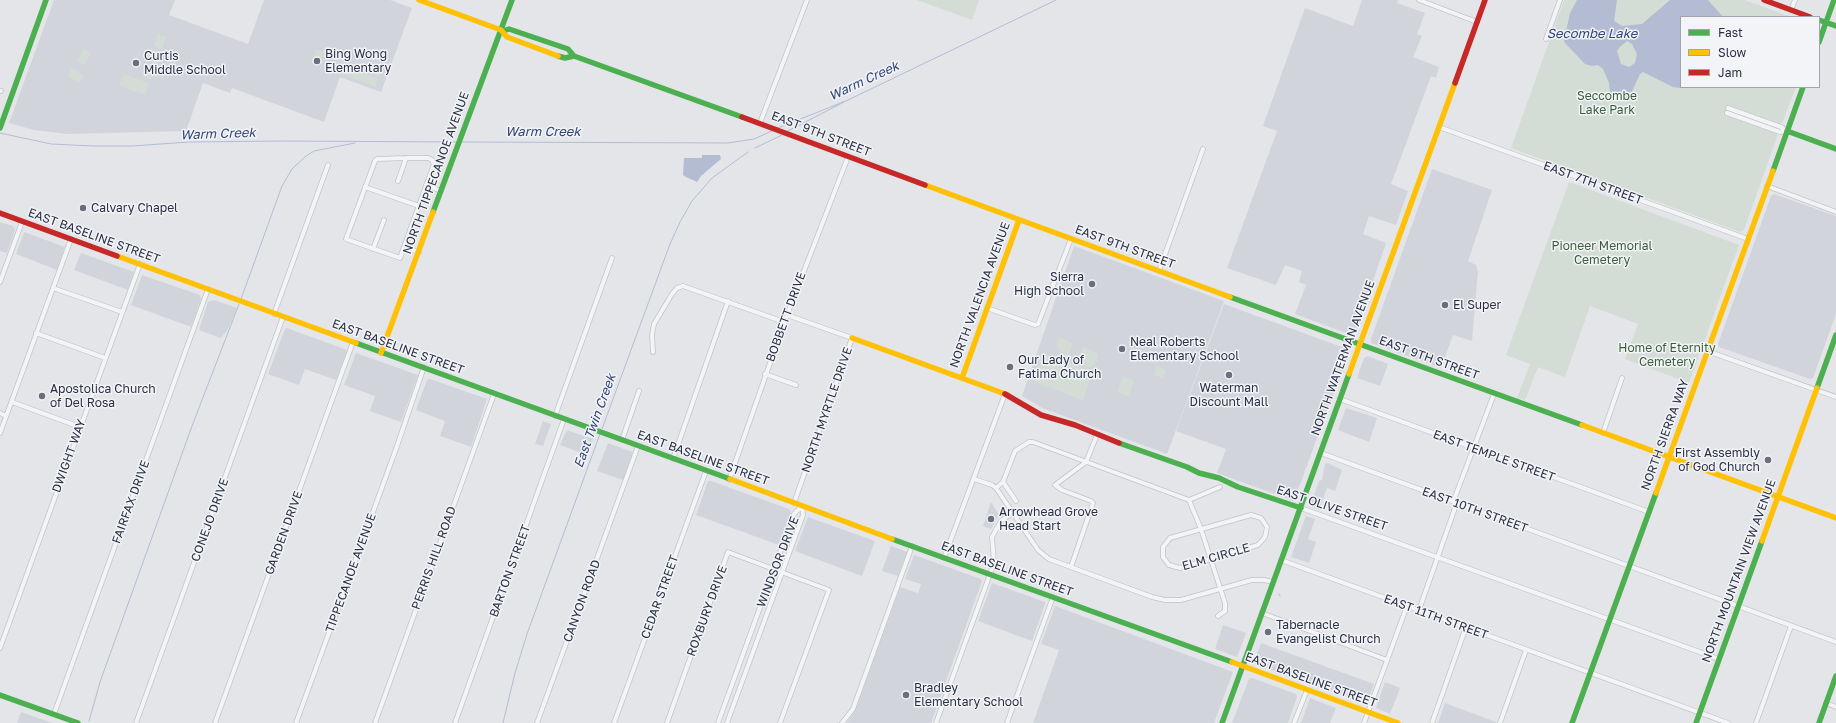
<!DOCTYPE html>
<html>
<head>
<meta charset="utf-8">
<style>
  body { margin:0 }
  #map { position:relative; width:1836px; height:723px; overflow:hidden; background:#e4e5e9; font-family:"Golos Text",sans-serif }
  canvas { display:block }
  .legend { position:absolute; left:1680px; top:16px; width:140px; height:72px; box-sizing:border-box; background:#f2f4f8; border:1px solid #a2a5b0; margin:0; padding:5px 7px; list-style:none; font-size:12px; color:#2a2f43 }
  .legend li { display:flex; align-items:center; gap:8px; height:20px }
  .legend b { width:20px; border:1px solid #a2a5b0 }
</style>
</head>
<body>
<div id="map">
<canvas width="1836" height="723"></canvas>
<ul class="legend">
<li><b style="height:5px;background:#4caf50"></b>Fast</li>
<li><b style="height:5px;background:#ffc107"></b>Slow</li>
<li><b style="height:5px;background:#c62828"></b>Jam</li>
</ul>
</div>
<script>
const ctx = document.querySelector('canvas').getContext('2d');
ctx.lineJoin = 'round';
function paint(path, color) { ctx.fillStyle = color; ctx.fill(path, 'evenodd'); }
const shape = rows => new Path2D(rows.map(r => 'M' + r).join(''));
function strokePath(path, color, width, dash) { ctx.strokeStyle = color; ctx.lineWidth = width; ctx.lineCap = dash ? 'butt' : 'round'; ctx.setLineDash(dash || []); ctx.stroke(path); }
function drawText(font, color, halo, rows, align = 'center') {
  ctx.font = font + ' "Golos Text",sans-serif'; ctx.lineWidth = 3; ctx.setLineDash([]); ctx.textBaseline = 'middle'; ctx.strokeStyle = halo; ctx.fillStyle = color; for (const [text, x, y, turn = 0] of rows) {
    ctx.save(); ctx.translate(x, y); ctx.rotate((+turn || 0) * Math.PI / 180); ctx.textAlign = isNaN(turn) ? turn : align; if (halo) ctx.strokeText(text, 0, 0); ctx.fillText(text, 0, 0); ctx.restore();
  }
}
const built = shape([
  [54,0,175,0,169,15,248,44,264,0,390,0,412,8,381,92,340,77,324,122,232,88,230,93,203,83,186,131,67,134,34,130,9,123],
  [1362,0,1398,0,1397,3,1425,13,1417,34,1422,36,1413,57,1439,67,1436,78,1431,76,1391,184,1408,191,1396,225,1369,216,1363,234,1386,243,1360,319,1355,330,1349,334,1295,314,1306,285,1299,282,1302,271,1285,265,1276,285,1227,268,1277,131,1263,126,1305,8,1353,26],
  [1432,169,1492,190,1468,261,1476,265,1478,271,1472,341,1453,335,1441,368,1371,343,1371,339],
  [1774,194,1836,216,1836,314,1813,378,1810,379,1719,347,1718,344,1771,196],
  [0,222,13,226,15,230,7,253,0,251],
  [24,232,65,247,57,270,16,254],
  [1074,246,1224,301,1167,454,1042,408,1022,396],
  [81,253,134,272,128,290,74,270],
  [142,275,200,295,201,299,191,327,131,305],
  [214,300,237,308,228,329,221,338,199,330,208,302],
  [1224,304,1350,350,1345,368,1335,389,1294,501,1217,473,1226,449,1176,431],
  [287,328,347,350,336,380,305,369,299,385,268,374,285,329],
  [356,353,418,375,401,422,370,411,375,396,344,385],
  [1368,356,1388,364,1380,386,1357,378,1364,358],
  [430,379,487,399,471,447,440,436,445,421,416,410,427,380],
  [1346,408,1377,418,1369,442,1338,430],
  [543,421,551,424,543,446,535,444],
  [567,430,593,439,587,455,560,445],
  [608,443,632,452,633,454,623,480,597,471],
  [1328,463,1342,470,1335,491,1327,488,1319,510,1310,506,1319,481,1322,480,1325,464],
  [711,481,789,509,791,512,779,545,696,515,708,481],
  [991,502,999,515,991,529,983,526],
  [1306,516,1315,519,1308,539,1316,542,1309,563,1291,557],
  [808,517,875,541,862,576,795,551],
  [891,546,907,552,898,576,882,571],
  [914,555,981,579,982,581,931,723,847,723,855,711,900,587,918,593,921,584,905,579],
  [992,583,1045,602,1045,604,1032,641,978,621],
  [1055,606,1233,672,1214,723,1033,723,1059,650,1041,644],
  [1223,625,1246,633,1237,657,1215,649],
  [1261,643,1374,684,1366,704,1255,664,1254,662],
  [1252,678,1296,694,1297,697,1288,723,1232,723,1249,679],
  [1385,682,1400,688,1390,714,1376,708],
  [1310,698,1336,708,1330,723,1301,723],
  [1445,703,1496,722,1496,723,1438,723],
  [21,712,52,723,17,723]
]);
const green = shape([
  [917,0,979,0,972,20],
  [1564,0,1744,0,1792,17,1681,17,1681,87,1796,87,1783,121,1781,123,1777,135,1777,137,1744,230,1740,232,1511,148],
  [158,34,166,37,162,49,154,46],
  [84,48,91,53,84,65,77,61],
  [152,49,160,52,156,64,148,61],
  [316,49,326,51,326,58,314,56],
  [147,65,155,68,151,79,143,76],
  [342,65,379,79,376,87,339,73],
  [369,66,382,71,380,76,367,72],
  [72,68,84,76,79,83,67,76],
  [124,74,132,77,128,88,119,85],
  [132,77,141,80,136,92,128,89],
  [141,80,149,83,145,95,137,92],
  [1569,182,1739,245,1689,383,1625,359,1638,324,1590,306,1565,377,1538,367,1525,400,1517,398,1530,364,1506,355],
  [1059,337,1073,343,1068,358,1059,350,1057,344],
  [1083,347,1098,354,1097,361,1091,367,1085,367,1077,362],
  [1043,353,1093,372,1083,400,1032,381],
  [1157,366,1166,370,1163,378,1153,375],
  [1123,376,1134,381,1129,396,1117,392]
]);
const water = shape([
  [1577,0,1617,0,1614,21,1622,26,1642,24,1670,0,1708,0,1723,17,1681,17,1681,87,1684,87,1680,88,1673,87,1643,72,1640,74,1629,98,1623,102,1615,98,1610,94,1609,83,1603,69,1598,65,1592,66,1585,64,1565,43,1564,41,1570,13],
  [1627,41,1632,44,1637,54,1635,63,1629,67,1621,64,1617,51,1620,47],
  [702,155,720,155,721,159,701,176,697,182,686,177,683,175,684,158,702,158]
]);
const stream = shape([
  [778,128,848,100,1056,0],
  [786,132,844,102],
  [0,133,51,144,93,146,132,146,189,142,283,141,456,142],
  [461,142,728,143,754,139,772,131],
  [755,148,782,135],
  [241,299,282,186,292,169,306,156,314,151,355,143],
  [602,429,670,244,680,222,692,201,712,178,748,152],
  [1279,594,1280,596],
  [89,721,100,682,192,426,239,304],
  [503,723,515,673,527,634,600,434]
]);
const street = shape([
  [1419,0,1477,22],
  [1791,10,1795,0],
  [1546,39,1560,0],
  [0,91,1,91],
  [1728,108,1781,127,1787,131],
  [1727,113,1780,132,1786,131],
  [760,123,807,0],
  [1439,127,1748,239],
  [406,158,428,158,432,160,434,164,400,258,346,239,375,161,377,159,406,158],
  [398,181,406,158],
  [426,185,441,191],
  [1767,186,1836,212],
  [365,187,419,206],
  [404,247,419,252],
  [373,249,384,220],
  [1159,271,1203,149],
  [0,282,22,222],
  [53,288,122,312],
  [987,308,1035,325,1038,324,1071,239],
  [274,314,328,165],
  [787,315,852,338,794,503],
  [36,333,105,358],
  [1707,351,1836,397],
  [653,352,652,335,654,324,672,294,677,288,683,286,784,322],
  [765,374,796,385],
  [1340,399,1649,512],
  [12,402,80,427],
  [0,413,6,416],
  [555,416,612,258],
  [0,433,71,239],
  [1603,433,1622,378],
  [622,440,639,391],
  [1321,453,1836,642],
  [673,459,728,301],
  [974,479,992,485,996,488,1038,550,1049,559,1152,597,1165,600,1181,600,1252,580,1264,580,1273,582],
  [729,480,787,315,848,157],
  [1003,482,1016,501],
  [996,488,1003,482,1015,451,1029,442,1033,442,1189,500,1220,487],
  [1189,500,1201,529,1225,603,1225,611,1218,616],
  [1301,508,1719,659],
  [1251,515,1261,518,1267,527,1265,537,1258,545,1180,568,1169,565,1163,557,1163,547,1170,538,1251,515],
  [944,558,1005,394],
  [1281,560,1728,723],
  [1071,567,1093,503,1091,501,1062,490,1055,485,1086,462,1097,435],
  [1419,610,1455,508,1455,497,1494,394],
  [1262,613,1387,660],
  [0,648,140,264],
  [1826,703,1836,707],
  [54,714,208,289],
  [136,723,283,317],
  [215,723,353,342],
  [296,723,396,449,424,367],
  [375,723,494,394],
  [455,723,564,419],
  [537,723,638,446],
  [614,723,706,471],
  [667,723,728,552,829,590,780,723],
  [718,723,794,514,802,506],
  [727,723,803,515,802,506],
  [842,723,853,709,912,546],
  [936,723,994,563,992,537,1001,521,1012,513],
  [1007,723,1053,597],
  [1294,723,1307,690],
  [1364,723,1407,606],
  [1432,723,1466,627],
  [1500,723,1526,650],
  [1756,723,1791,626]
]);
const fast = shape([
  [1819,20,1836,26],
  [503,31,509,29,568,49,574,56],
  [1819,42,1834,0],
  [558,56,565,58,574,56,742,117],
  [0,128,46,0],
  [1787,131,1836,149],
  [1773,171,1803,87],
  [433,212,512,0],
  [1230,297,1582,425],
  [356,343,730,479],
  [1817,388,1836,335],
  [1119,443,1187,467,1199,473,1219,478,1238,487,1301,508],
  [892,539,1232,662],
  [0,695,78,723],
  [1222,723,1349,374],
  [1572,723,1656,493],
  [1696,723,1762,541],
  [1819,723,1836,676]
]);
const slow = shape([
  [419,0,501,30,507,37,558,56],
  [925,185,1230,297],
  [117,256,356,343],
  [852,338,1008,395],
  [381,353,433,212],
  [1349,374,1455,83],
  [962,378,1019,220],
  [1582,425,1836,518],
  [730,479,892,539],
  [1656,493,1773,171],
  [1762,541,1817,388],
  [1232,662,1398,723]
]);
const jam = shape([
  [1764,0,1810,17],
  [1455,83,1485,0],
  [742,117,925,185],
  [0,213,117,256],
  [1005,394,1041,415,1075,425,1119,443]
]);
const markers = [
  [317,61,4,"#6b6f7d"],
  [136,63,4,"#6b6f7d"],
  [83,208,4,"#6b6f7d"],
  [1092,284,4,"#6b6f7d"],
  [1445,305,4,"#6b6f7d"],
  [1122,349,4,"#6b6f7d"],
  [1010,367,4,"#6b6f7d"],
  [1229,375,4,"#6b6f7d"],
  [42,396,4,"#6b6f7d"],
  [1768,460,4,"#6b6f7d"],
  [991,519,4,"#6b6f7d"],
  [1268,632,4,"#6b6f7d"],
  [906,695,4,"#6b6f7d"]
];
const poiNames = [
  ["Bing Wong",325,54],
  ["Elementary",325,68],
  ["Curtis",144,56],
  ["Middle School",144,70],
  ["Calvary Chapel",91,208],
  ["Sierra",1084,277,"right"],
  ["High School",1084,291,"right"],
  ["El Super",1453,305],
  ["Neal Roberts",1130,342],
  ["Elementary School",1130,356],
  ["Our Lady of",1018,360],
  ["Fatima Church",1018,374],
  ["Waterman",1229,388,"center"],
  ["Discount Mall",1229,402,"center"],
  ["Apostolica Church",50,389],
  ["of Del Rosa",50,403],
  ["First Assembly",1760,453,"right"],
  ["of God Church",1760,467,"right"],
  ["Arrowhead Grove",999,512],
  ["Head Start",999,526],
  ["Tabernacle",1276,625],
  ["Evangelist Church",1276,639],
  ["Bradley",914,688],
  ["Elementary School",914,702]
];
const parkNames = [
  ["Seccombe",1607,96],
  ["Lake Park",1607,110],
  ["Pioneer Memorial",1602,246],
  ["Cemetery",1602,260],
  ["Home of Eternity",1667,348],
  ["Cemetery",1667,362]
];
const streetNames = [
  ["EAST 9TH STREET",821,134,21],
  ["NORTH TIPPECANOE AVENUE",436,173,-70],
  ["EAST 7TH STREET",1593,183,20],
  ["EAST BASELINE STREET",94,236,20],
  ["EAST 9TH STREET",1125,247,20],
  ["NORTH VALENCIA AVENUE",980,295,-70],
  ["BOBBETT DRIVE",786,317,-70],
  ["EAST BASELINE STREET",398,347,20],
  ["NORTH WATERMAN AVENUE",1343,358,-70],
  ["EAST 9TH STREET",1429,358,20],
  ["NORTH MYRTLE DRIVE",827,410,-71],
  ["NORTH SIERRA WAY",1665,435,-70],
  ["DWIGHT WAY",69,456,-70],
  ["EAST TEMPLE STREET",1494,456,20],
  ["EAST BASELINE STREET",703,458,20],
  ["FAIRFAX DRIVE",131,502,-70],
  ["EAST OLIVE STREET",1332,508,19],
  ["EAST 10TH STREET",1475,510,20],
  ["CONEJO DRIVE",210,520,-70],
  ["GARDEN DRIVE",284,533,-70],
  ["ELM CIRCLE",1216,557,-16],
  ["PERRIS HILL ROAD",434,558,-70],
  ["WINDSOR DRIVE",778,562,-69],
  ["EAST BASELINE STREET",1007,569,20],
  ["BARTON STREET",510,571,-70],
  ["NORTH MOUNTAIN VIEW AVENUE",1739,571,-70],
  ["TIPPECANOE AVENUE",351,573,-70],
  ["CEDAR STREET",660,597,-70],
  ["CANYON ROAD",582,601,-70],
  ["ROXBURY DRIVE",707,611,-70],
  ["EAST 11TH STREET",1436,617,20],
  ["EAST BASELINE STREET",1311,680,20]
];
const waterNames = [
  ["Secombe Lake",1592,34],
  ["Warm Creek",864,81,-25],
  ["Warm Creek",543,132],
  ["Warm Creek",218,134,-2],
  ["East Twin Creek",595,421,-70]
];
paint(built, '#d2d4dc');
paint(green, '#d3dcd5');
paint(water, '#b3bcd3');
strokePath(stream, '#b3bcd3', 1);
strokePath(street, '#c2c3c7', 5.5);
strokePath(street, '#f3f4f6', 4);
strokePath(fast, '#4caf50', 5.5);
strokePath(slow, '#ffc107', 5.5);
strokePath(jam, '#c62828', 5.5);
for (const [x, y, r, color] of markers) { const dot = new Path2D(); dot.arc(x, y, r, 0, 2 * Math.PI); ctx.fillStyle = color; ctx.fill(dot); strokePath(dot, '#f2f4f8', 1.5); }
drawText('12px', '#2a2f43', '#f2f4f8', poiNames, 'left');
drawText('12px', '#385e38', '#f2f4f8', parkNames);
drawText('12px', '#2a2f43', '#f2f4f8', streetNames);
drawText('italic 13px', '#344677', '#f2f4f8', waterNames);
</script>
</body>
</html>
